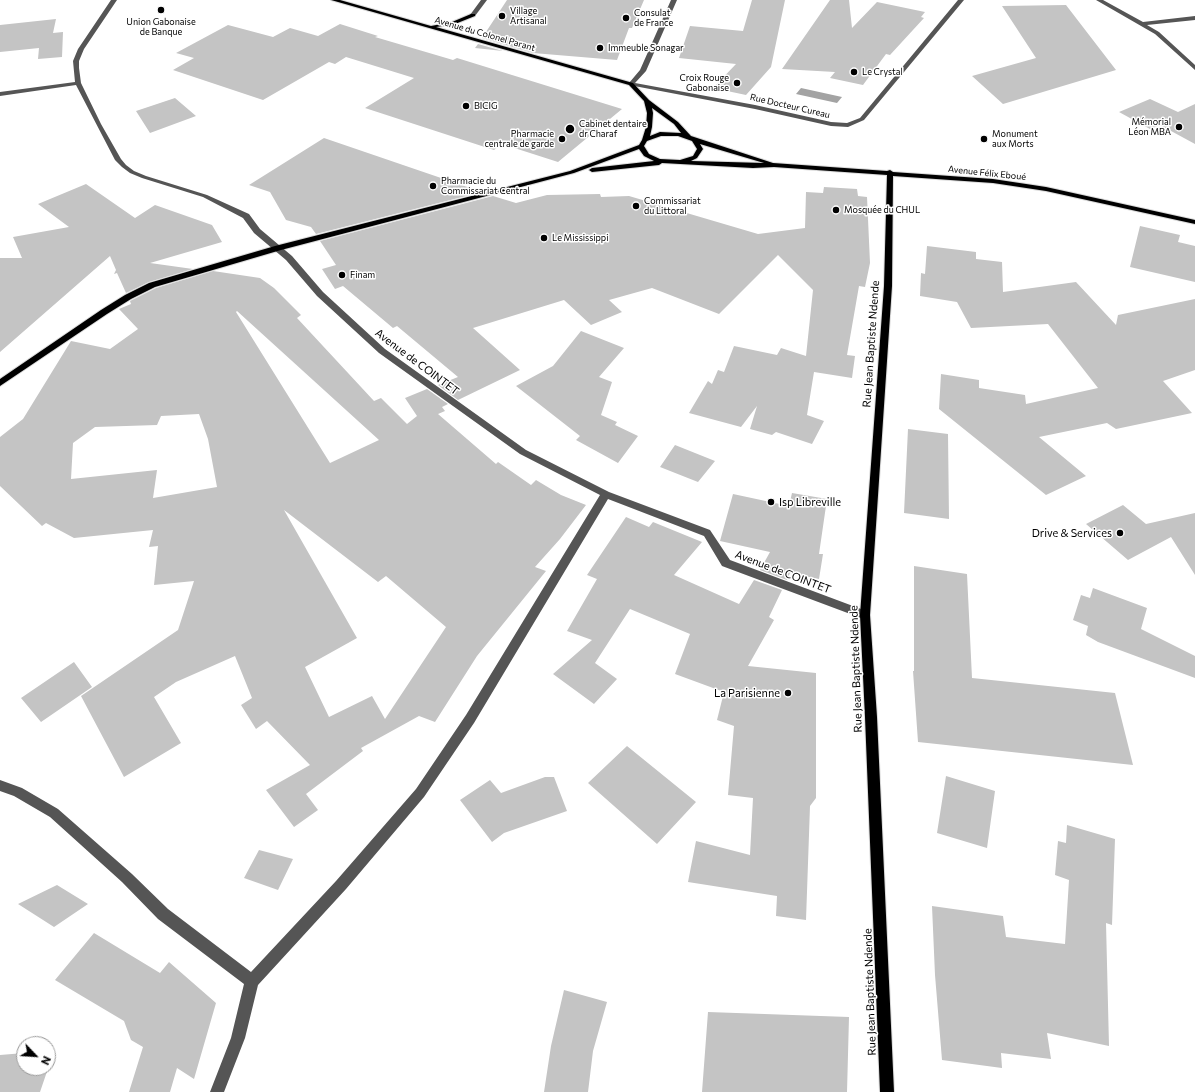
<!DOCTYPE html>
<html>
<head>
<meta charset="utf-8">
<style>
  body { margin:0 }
  #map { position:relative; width:1195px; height:1092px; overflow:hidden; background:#fff; font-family:Commissioner,sans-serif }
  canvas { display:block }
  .north { position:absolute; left:16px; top:1036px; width:40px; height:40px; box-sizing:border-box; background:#fff; border:1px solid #999; border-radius:50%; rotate:115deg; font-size:11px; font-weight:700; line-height:16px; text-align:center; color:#000 }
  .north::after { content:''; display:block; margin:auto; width:14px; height:18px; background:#000; clip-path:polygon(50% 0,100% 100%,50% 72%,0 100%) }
</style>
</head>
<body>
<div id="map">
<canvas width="1195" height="1092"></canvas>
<div class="north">N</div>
</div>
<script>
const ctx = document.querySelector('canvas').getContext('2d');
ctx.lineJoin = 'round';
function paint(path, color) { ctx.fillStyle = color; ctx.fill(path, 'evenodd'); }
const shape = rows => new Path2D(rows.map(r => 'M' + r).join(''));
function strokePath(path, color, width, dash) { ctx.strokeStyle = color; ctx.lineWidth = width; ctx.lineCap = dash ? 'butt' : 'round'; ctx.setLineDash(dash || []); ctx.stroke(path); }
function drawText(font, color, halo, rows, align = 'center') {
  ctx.font = font + ' Commissioner,sans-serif'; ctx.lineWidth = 3; ctx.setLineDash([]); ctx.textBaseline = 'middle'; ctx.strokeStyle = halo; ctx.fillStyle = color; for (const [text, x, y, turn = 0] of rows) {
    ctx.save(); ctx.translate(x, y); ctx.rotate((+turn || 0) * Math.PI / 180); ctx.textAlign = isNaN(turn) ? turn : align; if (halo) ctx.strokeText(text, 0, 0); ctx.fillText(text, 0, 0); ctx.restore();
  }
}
const water = shape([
  [801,88,842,97,837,103,796,94]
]);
const building = shape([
  [507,0,644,0,632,28,629,28,617,60,533,53,482,38],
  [752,0,785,0,771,67,746,95,713,88,736,64,679,58,690,26,743,31],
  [830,0,849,0,852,28,877,2,925,12,921,17,924,18,890,55,886,54,863,85,830,78,835,72,782,69],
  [1066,5,1116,70,1003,104,972,76,1036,58,1002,6],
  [56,19,53,33,63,32,62,57,38,59,39,48,0,52,0,25],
  [340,24,378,36,375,37,453,60,457,58,622,109,558,162,502,144,494,150,365,108,414,78,346,57,335,64,329,62,263,100,173,70,194,58,176,53,228,25,273,37,290,28,318,36],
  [478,44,503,51,475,48],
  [175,98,196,116,150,133,136,111],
  [1150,99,1178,112,1195,104,1195,144,1160,125,1150,129,1119,112],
  [324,138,482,192,316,234,311,227,286,220,270,192,249,185],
  [86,184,135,218,155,205,212,225,222,242,150,263,193,269,149,282,126,293,117,273,114,274,116,270,110,256,0,352,0,258,22,258,13,237,69,227,38,204],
  [824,187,857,189,858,196,867,197,870,263,865,287,859,286,847,355,855,356,852,378,814,372,807,415,824,421,812,444,776,432,772,435,750,429,757,406,741,427,689,413,708,381,712,384,718,370,724,372,734,346,777,355,781,348,806,356,813,290,778,255,719,314,652,288,609,300,622,312,591,325,564,300,473,328,520,370,458,400,438,385,458,377,397,326,393,328,343,286,335,289,322,269,336,265,320,241,493,196,516,203,547,195,600,194,601,197,629,196,758,234,805,228,806,192,823,193],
  [1140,226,1180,235,1178,242,1195,246,1195,282,1130,267],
  [927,246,976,252,976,259,1002,262,1003,292,1076,282,1116,325,1118,315,1195,299,1195,370,1163,381,1192,413,1116,429,1107,423,1039,437,1086,476,1046,495,939,409,941,374,979,380,979,388,1025,395,1026,404,1098,388,1048,324,971,328,957,302,920,296,921,273,925,274],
  [213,271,260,278,274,288,301,315,297,318,374,401,381,398,407,424,417,416,405,398,427,389,448,404,442,407,445,411,438,414,496,464,498,462,531,485,536,480,561,495,586,505,560,539,535,567,546,571,477,656,435,722,419,716,361,748,363,751,306,794,318,810,294,827,266,790,310,765,267,721,256,729,241,705,252,698,235,656,176,682,154,697,181,743,124,777,81,696,178,630,194,581,154,585,158,546,149,547,153,530,74,538,46,523,42,526,0,486,0,437,23,419,71,341,110,349,138,329,119,309,131,304,130,301,156,288],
  [237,311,379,440,330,463,236,312],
  [199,414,208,439,217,487,153,498,157,470,71,479,73,443,95,427,157,425,161,416],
  [284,510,378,582,386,576,446,627,385,719,372,696,329,717,305,667,357,638],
  [581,331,624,348,599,377,612,382,601,415,617,422,615,425,638,436,618,463,576,440,580,436,516,386,553,366],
  [908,429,948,434,949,519,904,513],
  [675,445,715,461,698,482,660,467],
  [792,493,827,499,819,554,823,554,819,579,790,573,787,580,760,570,770,552,720,541,733,494,789,506],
  [1123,505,1146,524,1195,513,1195,575,1171,537,1128,560,1086,524],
  [626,517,649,527,653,522,702,542,674,575,739,604,754,580,782,590,769,617,774,620,748,666,816,673,816,798,810,806,806,920,776,916,777,896,688,882,696,841,750,855,753,798,728,795,734,726,717,720,724,692,675,674,690,634,630,609,595,663,617,679,594,704,553,674,592,640,567,631,597,579,587,575],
  [914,566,967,574,972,678,1115,693,1133,765,918,742,913,671,914,671],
  [1093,588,1147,608,1141,629,1195,656,1195,678,1098,642,1086,635,1088,626,1073,620,1081,595,1090,598],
  [74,662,92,687,41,722,21,698],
  [627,746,696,802,657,844,588,783],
  [946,776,995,791,987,848,937,833],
  [545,777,554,777,567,811,504,833,492,842,460,800,490,780,501,793],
  [1067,825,1115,839,1112,925,1106,923,1109,1046,1047,1033,1051,1059,1001,1053,1002,1068,942,1060,935,975,932,906,1003,916,1006,937,1065,944,1069,880,1055,875,1058,841,1066,843],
  [259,850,293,859,278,890,244,878],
  [57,885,88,904,54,927,18,904],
  [94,933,160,973,169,962,216,1003,194,1079,177,1068,170,1092,129,1092,143,1047,131,1040,124,1021,55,980],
  [564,990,607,1002,593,1051,588,1092,544,1092,551,1046],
  [708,1012,849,1017,847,1092,702,1092],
  [48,1051,54,1051,40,1092,0,1092,0,1055,24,1053,24,1068,48,1068]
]);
const minor = shape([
  [111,0,117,0,84,49,79,61,79,68,81,83,101,124,121,159,126,165,134,171,146,176,207,195,249,214,260,229,292,256,323,292,385,349,526,450,609,492,710,530,730,560,869,612,870,615,869,618,865,619,861,618,722,566,704,536,608,499,474,723,424,797,346,889,258,985,245,1038,224,1092,210,1092,231,1038,244,984,158,919,122,882,50,817,14,796,0,791,0,780,22,788,58,809,132,874,168,909,251,972,336,881,416,789,466,715,600,495,520,454,379,353,317,296,286,260,254,233,243,218,203,197,142,178,130,173,122,167,115,160,76,85,0,96,0,92,75,82,73,61,78,49,111,0],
  [481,0,487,0,475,16,471,16,470,15,481,0],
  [671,0,677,0,646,71,635,83,755,105,831,122,847,123,860,118,958,0,964,0,864,120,848,127,831,126,755,109,629,85,629,83,640,70,671,0],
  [1096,0,1103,0,1143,22,1195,16,1195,20,1147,25,1159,32,1195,65,1195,70,1155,34,1096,0]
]);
const major = shape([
  [331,0,340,0,431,26,452,22,471,14,475,14,475,16,455,24,436,27,633,83,649,100,678,122,691,136,773,163,887,171,890,170,893,172,993,179,1046,187,1195,220,1195,224,1046,191,993,183,893,176,892,286,870,615,877,717,894,1092,880,1092,865,717,860,615,884,286,887,175,774,167,753,168,662,163,659,165,592,172,589,170,592,168,654,161,644,156,639,149,574,173,281,250,155,287,131,299,107,314,0,386,0,379,101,310,125,295,149,283,275,246,570,171,639,145,642,140,646,127,647,113,644,101,629,85,331,0],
  [652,108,674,124,681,133,660,132,650,136,652,127,653,113,652,108],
  [661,136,678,136,692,141,697,149,693,156,680,160,660,159,649,154,644,146,647,141,661,136],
  [700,144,764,163,691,161,697,158,703,149,700,144]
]);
const markers = [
  [161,10,4,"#000"],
  [502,16,4,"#000"],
  [626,18,4,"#000"],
  [600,48,4,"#000"],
  [854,72,4,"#000"],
  [737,83,4,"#000"],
  [466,106,4,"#000"],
  [1179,127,4,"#000"],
  [570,129,5,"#000"],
  [562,139,4,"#000"],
  [984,139,4,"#000"],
  [433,186,4,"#000"],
  [636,206,4,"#000"],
  [836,210,4,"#000"],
  [544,238,4,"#000"],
  [342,275,4,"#000"],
  [771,502,4,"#000"],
  [1120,533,4,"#000"],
  [788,693,4,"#000"]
];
const farPoinames = [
  ["Village",510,11],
  ["Artisanal",510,21],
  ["Consulat",634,13],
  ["de France",634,23],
  ["Union Gabonaise",161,22,"center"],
  ["de Banque",161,32,"center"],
  ["Immeuble Sonagar",608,48],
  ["Le Crystal",862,72],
  ["Croix Rouge",729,78,"right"],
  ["Gabonaise",729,88,"right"],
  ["BICIG",474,106],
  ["Mémorial",1171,122,"right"],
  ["Léon MBA",1171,132,"right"],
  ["Cabinet dentaire",579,124],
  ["dr Charaf",579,134],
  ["Pharmacie",554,134,"right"],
  ["centrale de garde",554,144,"right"],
  ["Monument",992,134],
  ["aux Morts",992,144],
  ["Pharmacie du",441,181],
  ["Commissariat Central",441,191],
  ["Commissariat",644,201],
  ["du Littoral",644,211],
  ["Mosquée du CHUL",844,210],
  ["Le Mississippi",552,238],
  ["Finam",350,275]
];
const farStreetnames = [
  ["Avenue du Colonel Parant",485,34,16],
  ["Rue Docteur Cureau",790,106,13],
  ["Avenue Félix Eboué",987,173,6]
];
const streetNames = [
  ["Rue Jean Baptiste Ndende",871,344,-86],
  ["Avenue de COINTET",417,362,37],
  ["Avenue de COINTET",783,572,21],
  ["Rue Jean Baptiste Ndende",856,669,-92],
  ["Rue Jean Baptiste Ndende",870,992,-92]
];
const poiNames = [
  ["Isp Libreville",779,502,"left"],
  ["Drive & Services",1112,533],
  ["La Parisienne",780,693]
];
paint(water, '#a3a3a3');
paint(building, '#c4c4c4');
strokePath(major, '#dbdbdb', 2);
paint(minor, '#555');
paint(major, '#000');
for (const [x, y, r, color] of markers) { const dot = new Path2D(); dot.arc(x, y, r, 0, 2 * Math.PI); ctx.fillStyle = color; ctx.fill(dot); strokePath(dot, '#fff', 1.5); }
drawText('9px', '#000', '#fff', farPoinames, 'left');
drawText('9px', '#000', '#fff', farStreetnames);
drawText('11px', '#000', '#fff', streetNames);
drawText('11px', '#000', '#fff', poiNames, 'right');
</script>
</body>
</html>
